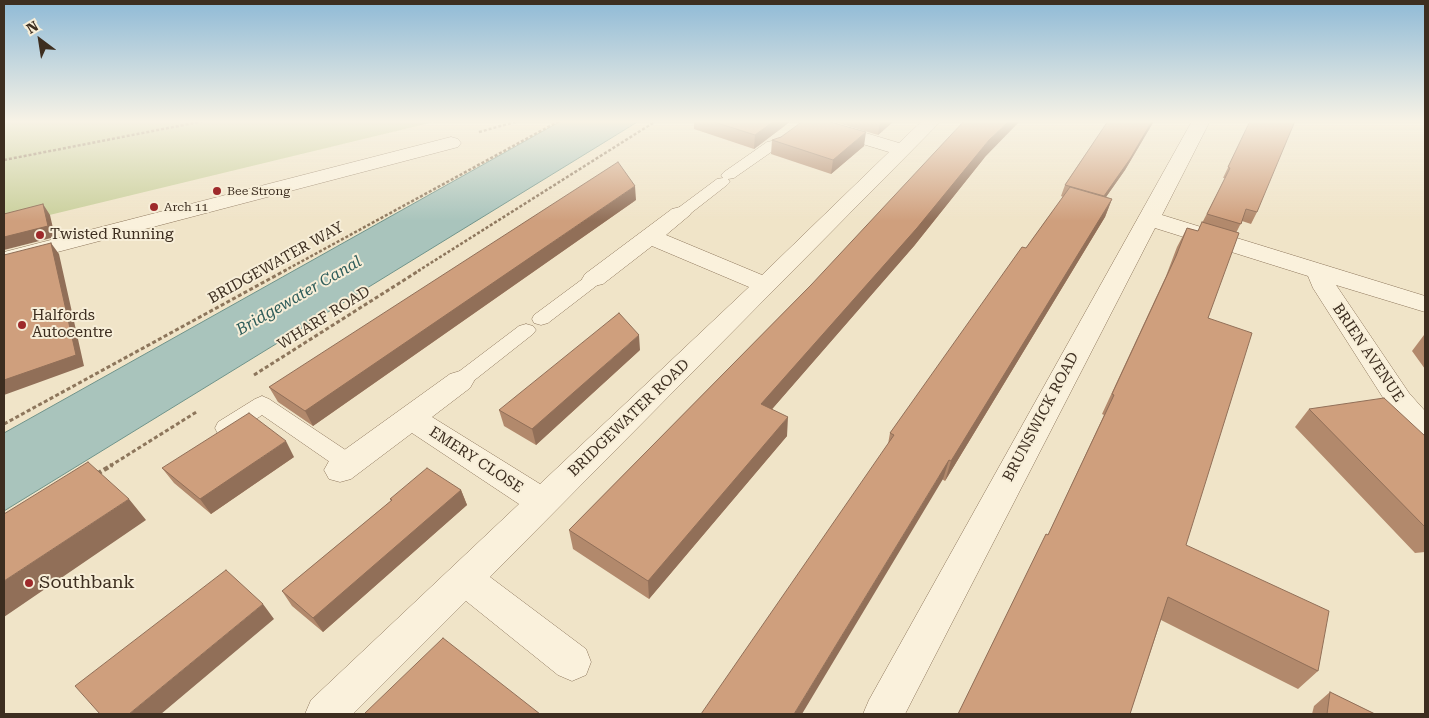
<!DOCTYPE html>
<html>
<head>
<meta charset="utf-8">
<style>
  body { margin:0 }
  #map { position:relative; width:1429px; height:718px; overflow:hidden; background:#f0e4c8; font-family:"Roboto Serif",serif }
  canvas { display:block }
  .frame { position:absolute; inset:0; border:5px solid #3d2e20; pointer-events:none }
  .north { position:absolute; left:15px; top:15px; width:50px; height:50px; -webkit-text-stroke:4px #f7eed8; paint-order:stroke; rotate:329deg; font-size:14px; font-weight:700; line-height:20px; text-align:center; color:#3d2e20 }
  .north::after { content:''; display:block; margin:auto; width:18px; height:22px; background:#3d2e20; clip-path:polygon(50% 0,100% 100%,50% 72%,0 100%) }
</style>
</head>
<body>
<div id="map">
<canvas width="1429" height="718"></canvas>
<div class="frame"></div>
<div class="north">N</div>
</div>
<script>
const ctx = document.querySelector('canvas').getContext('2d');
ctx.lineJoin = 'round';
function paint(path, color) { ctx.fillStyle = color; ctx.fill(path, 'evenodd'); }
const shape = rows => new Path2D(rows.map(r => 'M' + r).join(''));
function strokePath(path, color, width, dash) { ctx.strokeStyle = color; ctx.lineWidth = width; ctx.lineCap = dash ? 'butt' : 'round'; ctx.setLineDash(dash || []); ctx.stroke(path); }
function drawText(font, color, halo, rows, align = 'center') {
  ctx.font = font + ' "Roboto Serif",serif'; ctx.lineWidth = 4; ctx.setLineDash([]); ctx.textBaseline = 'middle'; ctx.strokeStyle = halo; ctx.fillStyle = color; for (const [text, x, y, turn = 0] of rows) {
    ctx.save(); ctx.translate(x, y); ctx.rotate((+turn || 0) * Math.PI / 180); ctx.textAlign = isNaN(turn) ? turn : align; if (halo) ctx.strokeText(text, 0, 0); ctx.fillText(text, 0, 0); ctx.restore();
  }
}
const green = shape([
  [4,121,438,121,4,226]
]);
const water = shape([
  [561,121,639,121,4,511,4,433,561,121]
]);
const pathFar2 = shape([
  [479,132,518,121],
  [4,160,204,121],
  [284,271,559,121],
  [418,271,656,121]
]);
const pathFar1 = shape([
  [254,375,420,270],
  [4,424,286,270],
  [110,466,198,411]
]);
const path = shape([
  [97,474,112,465]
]);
const service = shape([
  [772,141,777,142,779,145,777,148,734,178,728,179,730,182,727,185,686,217,674,217,672,214,674,211,717,179,723,178,721,175,724,172,767,142,772,141],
  [594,274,600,275,603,279,600,283,548,323,541,325,534,323,532,319,534,315,588,275,594,274],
  [526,324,533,326,536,330,533,334,467,386,460,388,453,386,450,381,453,376,519,326,526,324],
  [262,396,269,399,356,457,359,463,356,469,348,472,340,469,262,415,234,434,226,436,218,434,215,428,218,422,255,399,262,396]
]);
const minor = shape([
  [798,121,826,121,899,143,922,121,941,121,490,577,586,649,591,662,586,675,572,681,558,675,466,601,353,714,305,714,311,700,519,504,412,433,351,479,340,482,329,479,324,470,329,461,450,374,460,371,470,374,474,381,470,388,432,417,540,484,749,287,652,246,603,284,594,286,585,284,582,279,585,274,672,209,680,207,688,209,691,214,666,235,762,275,889,152,800,125,798,121],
  [1192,121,1210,121,1162,215,1425,296,1425,312,1336,285,1409,393,1425,411,1425,442,1414,439,1389,407,1313,288,1308,276,1155,228,905,714,863,714,869,700,1192,121],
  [451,137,458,139,461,143,458,147,4,266,4,252,451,137]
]);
const wall = shape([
  [694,121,791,121,754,149,694,129],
  [831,121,894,121,878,135],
  [1108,121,1154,121,1125,170,1106,197,1112,199,1105,217,945,481,888,444,890,433,1026,248,1063,197,1061,196,1065,185],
  [1250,121,1257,212,1251,224,1242,221,1236,233,1208,318,1186,545,1318,671,1298,689,1161,620,1130,714,958,714,1046,534,1048,535,1104,415,1102,414,1166,276,1177,247,1187,228,1198,231,1225,178,1223,178],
  [781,137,864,146,831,174,771,154,772,140],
  [985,157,914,246,772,409,787,436,649,599,573,549,569,530,811,285],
  [636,200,313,426,278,402,269,387],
  [1424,335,1425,335,1425,369,1412,351],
  [640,350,536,445,504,426,499,410],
  [1309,409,1425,436,1425,552,1415,553,1295,427],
  [294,457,211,514,174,483,162,468],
  [461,490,467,505,323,632,292,606,282,591,391,501,390,499],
  [1330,692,1375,714,1312,714,1314,706]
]);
const shadedWall = shape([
  [774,121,791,121,754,149,755,135],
  [880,121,894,121,878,135],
  [1009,121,1020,121,985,157,914,246,760,423,761,404,989,140],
  [1152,121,1154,121,1125,170,1099,207,1104,196],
  [866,132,864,146,831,174,833,160],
  [635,186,636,200,313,426,305,411],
  [1112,199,1105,217,945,481,951,461],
  [43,204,50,215,55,237,4,250,4,237],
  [51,243,59,254,84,366,4,395,4,380],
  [639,335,640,350,536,445,532,429],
  [788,417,787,436,649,599,648,581],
  [286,441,294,457,211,514,200,499],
  [949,460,943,479,802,714,794,714],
  [461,490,467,505,323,632,313,618],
  [129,499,146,520,4,617,4,581],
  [263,604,274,619,161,714,129,714]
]);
const building = shape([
  [711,121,774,121,755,135,711,121],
  [803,121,827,121,866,132,833,160,772,140,781,137,803,121],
  [964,121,1009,121,989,140,917,228,761,404,788,417,648,581,569,530,811,285,964,121],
  [1108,121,1152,121,1130,159,1104,196,1065,185,1108,121],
  [1250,121,1295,121,1257,212,1246,209,1241,224,1207,214,1230,168,1228,167,1250,121],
  [618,162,635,186,305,411,269,387,618,162],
  [1070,187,1112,199,951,461,949,460,794,714,701,714,894,435,890,433,1022,247,1026,248,1070,187],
  [43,204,48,226,4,237,4,214,43,204],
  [1202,222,1239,233,1208,318,1252,333,1186,545,1329,611,1318,671,1168,597,1130,714,958,714,1046,534,1048,535,1114,395,1112,394,1176,256,1187,228,1198,231,1202,222],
  [51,243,76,355,4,380,4,255,51,243],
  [619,313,639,335,532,429,499,410,619,313],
  [1384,398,1425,436,1425,527,1309,409,1384,398],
  [249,413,286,441,200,499,162,468,249,413],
  [88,462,129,499,4,581,4,514,88,462],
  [427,468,461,490,313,618,282,591,392,500,390,499,427,468],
  [226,570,263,604,129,714,100,714,75,686,226,570],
  [443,638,540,714,364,714,443,638],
  [1330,692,1375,714,1327,714,1330,692]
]);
const markers = [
  [217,191,5,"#9e2a2b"],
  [154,207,5,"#9e2a2b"],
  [40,235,5,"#9e2a2b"],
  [22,325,5,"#9e2a2b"],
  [29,583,5,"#9e2a2b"]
];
const farPoinames = [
  ["Bee Strong",227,191],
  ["Arch 11",164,207]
];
const poiNames = [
  ["Twisted Running",50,235],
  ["Halfords",32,316],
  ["Autocentre",32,333]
];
const streetNames = [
  ["BRIDGEWATER WAY",276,263,-29],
  ["WHARF ROAD",324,318,-32],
  ["BRIEN AVENUE",1368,353,56],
  ["BRUNSWICK ROAD",1041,417,-62],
  ["BRIDGEWATER ROAD",629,418,-44],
  ["EMERY CLOSE",476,460,33]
];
const waterNames = [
  ["Bridgewater Canal",299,296,-30]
];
const nearPoinames = [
  ["Southbank",39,583]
];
paint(green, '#c9cf9b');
paint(water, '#a9c4bc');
strokePath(water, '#6f938a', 1);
strokePath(service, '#8d765c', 1);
strokePath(minor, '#8d765c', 1);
strokePath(pathFar2, '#8d765c', 2.5, [3, 2]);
strokePath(pathFar1, '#8d765c', 3, [4, 2.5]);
strokePath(path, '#8d765c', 4.5, [5, 3]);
paint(service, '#faf1dc');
paint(minor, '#faf1dc');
paint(wall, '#b2896c');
paint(shadedWall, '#916f58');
paint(building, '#cf9f7d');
strokePath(building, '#916f58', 1);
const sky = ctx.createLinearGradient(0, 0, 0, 221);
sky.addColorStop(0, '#8fbad6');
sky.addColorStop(0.55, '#f8f3e6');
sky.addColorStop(1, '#f8f3e600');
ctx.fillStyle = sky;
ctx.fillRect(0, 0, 1429, 221);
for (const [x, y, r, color] of markers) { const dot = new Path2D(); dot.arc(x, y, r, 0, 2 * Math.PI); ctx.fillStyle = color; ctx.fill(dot); strokePath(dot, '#f7eed8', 2); }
drawText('12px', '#3d2e20', '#f7eed8', farPoinames, 'left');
drawText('15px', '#3d2e20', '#f7eed8', poiNames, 'left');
drawText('15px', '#3d2e20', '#f7eed8', streetNames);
drawText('italic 16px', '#2f5d5a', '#f7eed8', waterNames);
drawText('18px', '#3d2e20', '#f7eed8', nearPoinames, 'left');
</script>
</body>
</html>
